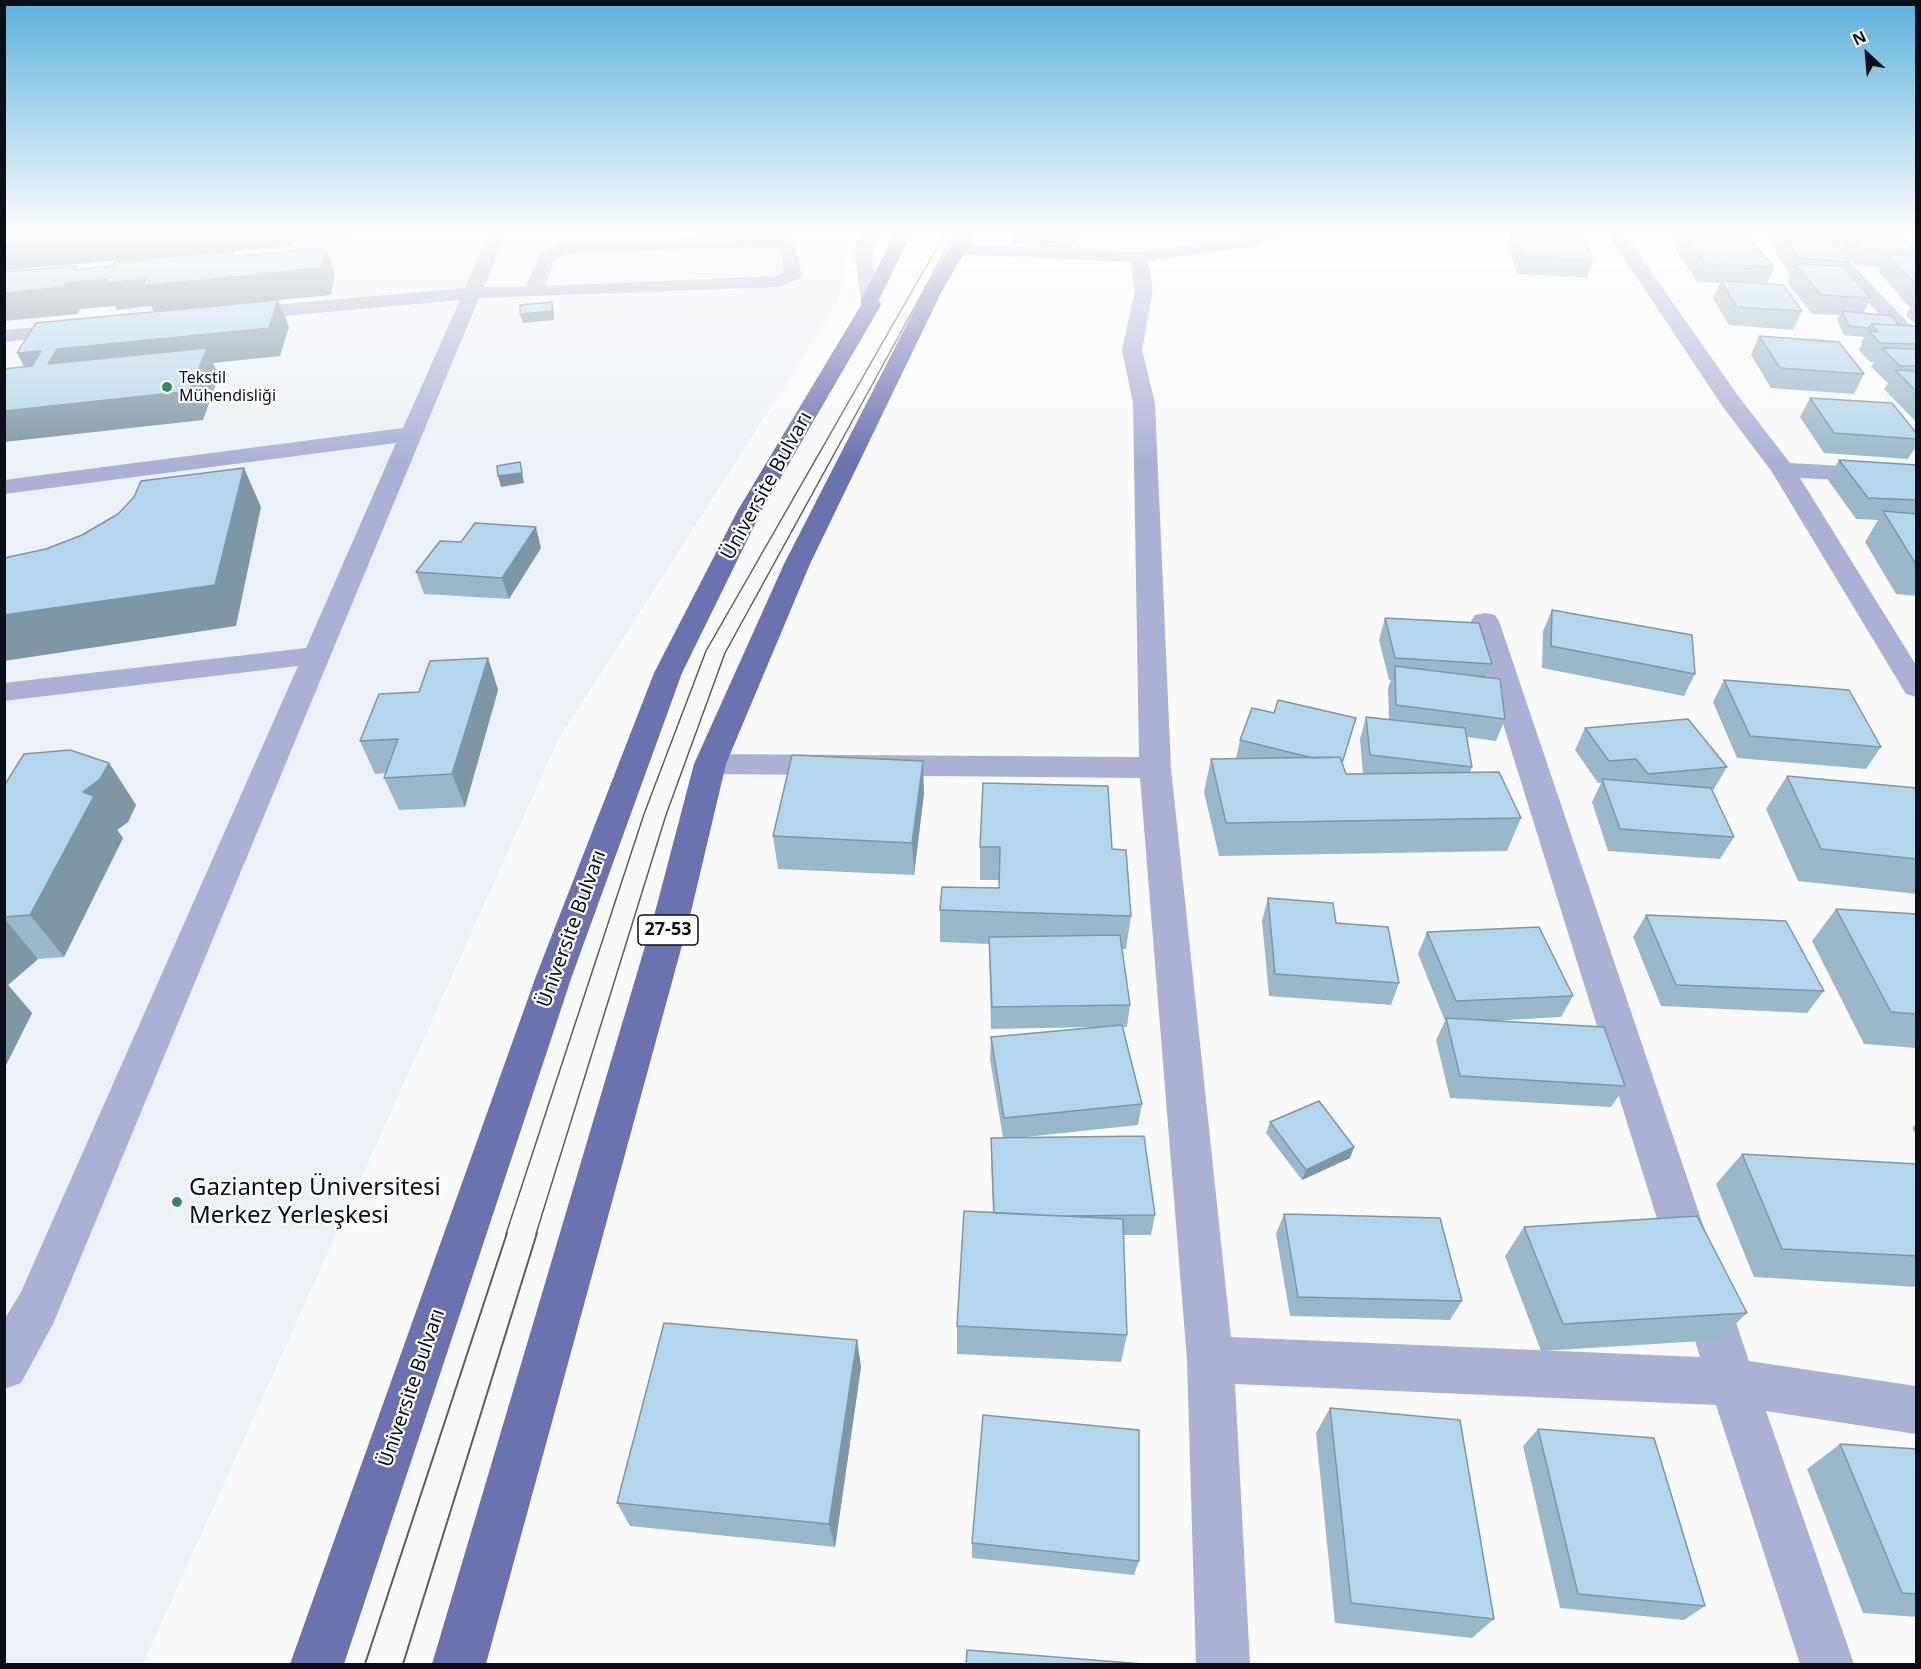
<!DOCTYPE html>
<html>
<head>
<meta charset="utf-8">
<style>
  body { margin:0 }
  #map { position:relative; width:1921px; height:1669px; overflow:hidden; background:#fafafa; font-family:"Noto Sans",sans-serif }
  canvas { display:block }
  .frame { position:absolute; inset:0; border:6px solid #09101a; pointer-events:none }
  .north { position:absolute; left:1837px; top:24px; width:60px; height:60px; -webkit-text-stroke:4px #fff; paint-order:stroke; rotate:334deg; font-size:16px; font-weight:700; line-height:24px; text-align:center; color:#09101a }
  .north::after { content:''; display:block; margin:auto; width:21px; height:27px; background:#09101a; clip-path:polygon(50% 0,100% 100%,50% 72%,0 100%) }
</style>
</head>
<body>
<div id="map">
<canvas width="1921" height="1669"></canvas>
<div class="frame"></div>
<div class="north">N</div>
</div>
<script>
const ctx = document.querySelector('canvas').getContext('2d');
ctx.lineJoin = 'round';
function paint(path, color) { ctx.fillStyle = color; ctx.fill(path, 'evenodd'); }
const shape = rows => new Path2D(rows.map(r => 'M' + r).join(''));
function strokePath(path, color, width, dash) { ctx.strokeStyle = color; ctx.lineWidth = width; ctx.lineCap = dash ? 'butt' : 'round'; ctx.setLineDash(dash || []); ctx.stroke(path); }
function drawText(font, color, halo, rows, align = 'center') {
  ctx.font = font + ' "Noto Sans",sans-serif'; ctx.lineWidth = 4.5; ctx.setLineDash([]); ctx.textBaseline = 'middle'; ctx.strokeStyle = halo; ctx.fillStyle = color; for (const [text, x, y, turn = 0] of rows) {
    ctx.save(); ctx.translate(x, y); ctx.rotate((+turn || 0) * Math.PI / 180); ctx.textAlign = isNaN(turn) ? turn : align; if (halo) ctx.strokeText(text, 0, 0); ctx.fillText(text, 0, 0); ctx.restore();
  }
}
const built = shape([
  [5,230,858,230,849,246,837,304,558,740,143,1664,5,1664]
]);
const green = shape([
  [325,230,360,230,357,243,320,245]
]);
const minor = shape([
  [490,230,507,230,484,287,526,287,541,252,559,244,774,236,794,240,802,275,799,279,779,287,479,298,53,1324,21,1383,4,1389,4,1320,21,1292,298,666,4,701,4,683,306,648,396,443,4,494,4,480,403,428,460,300,239,320,232,318,229,314,232,310,239,308,465,288,490,230],
  [774,246,780,247,784,272,776,276,545,286,555,259,563,254,774,246],
  [865,230,882,230,872,251,879,300,877,304,870,306,863,304,861,300,854,251,865,230],
  [1267,230,1289,230,1287,234,1258,246,1148,261,1153,290,1142,350,1155,403,1171,768,1231,1337,1700,1357,1471,621,1475,615,1485,613,1495,615,1499,621,1749,1361,1916,1386,1916,1434,1766,1411,1854,1664,1800,1664,1716,1405,1235,1384,1250,1664,1196,1664,1187,1360,1140,778,710,774,699,771,694,764,699,757,710,754,1139,757,1133,403,1122,350,1135,290,1130,262,958,254,952,253,949,249,952,245,958,244,1138,252,1254,236,1267,230],
  [1605,230,1622,230,1739,397,1790,463,1916,470,1916,484,1800,478,1916,665,1916,697,1906,694,1772,472,1723,407,1605,230],
  [1806,230,1823,230,1835,246,1916,331,1916,348,1909,346,1823,254,1806,230],
  [74,324,81,326,84,330,81,334,4,342,4,330,74,324]
]);
const major = shape([
  [896,230,913,230,879,300,881,305,762,510,682,673,572,976,344,1664,290,1664,536,976,654,673,738,510,861,305,861,300,896,230],
  [960,230,977,230,941,293,810,564,726,764,690,916,486,1664,432,1664,654,916,694,764,784,564,923,293,960,230]
]);
const tramFar1 = shape([
  [506,1234,644,814,706,651,947,230],
  [536,1234,666,815,725,653,957,230]
]);
const tram = shape([
  [365,1664,507,1233],
  [403,1664,537,1233]
]);
const wall = shape([
  [1013,230,1078,230,1078,236,1070,249,1013,243],
  [1512,230,1593,261,1587,278,1517,274,1508,245],
  [1670,230,1746,230,1744,236,1774,267,1767,284,1802,311,1793,330,1729,325,1713,299,1720,283,1698,282,1675,250,1680,238,1675,238],
  [1764,230,1895,230,1898,233,1897,234,1917,251,1915,256,1917,256,1917,325,1906,316,1910,308,1878,271,1880,267,1855,265,1841,249,1842,246,1828,231,1827,233,1850,262,1846,270,1871,298,1863,313,1898,325,1917,326,1917,423,1884,389,1888,383,1871,367,1874,362,1870,362,1859,350,1862,344,1861,343,1864,337,1844,335,1837,320,1840,315,1812,314,1787,282,1790,275,1772,247,1775,240,1771,240],
  [1904,230,1917,230,1917,243],
  [1759,336,1864,374,1854,394,1771,388,1751,355],
  [1810,398,1917,434,1917,445,1908,459,1824,453,1800,417],
  [1839,460,1917,465,1917,596,1896,594,1865,542,1878,520,1856,519,1828,480],
  [541,548,509,599,424,594,416,572],
  [1552,610,1695,674,1684,696,1542,668,1543,631],
  [1385,618,1492,664,1487,677,1505,719,1496,741,1467,737,1472,767,1470,772,1521,818,1507,851,1219,856,1204,792,1211,759,1236,759,1240,740,1342,764,1346,774,1363,774,1360,739,1366,717,1389,720,1388,688,1391,680,1389,680,1379,640],
  [488,658,498,690,465,807,399,810,384,778,386,773,375,774,360,741],
  [1724,680,1881,747,1866,769,1737,758,1713,702],
  [1585,728,1727,767,1714,789,1712,790,1734,837,1720,859,1608,851,1592,802,1601,783,1598,783,1575,750],
  [109,763,136,805,128,822,117,830,123,838,64,957,38,959,8,985,32,1013,4,1069,4,786],
  [1787,776,1917,788,1917,894,1798,881,1766,809],
  [924,793,914,875,778,869,773,836],
  [980,847,1112,849,1131,916,1126,949,1122,949,1130,1005,1127,1027,1123,1027,1142,1104,1138,1125,1016,1138,1155,1215,1151,1235,1123,1235,1127,1335,1121,1362,957,1354,957,1326,993,1213,991,1159,991,1138,1003,1138,990,1059,991,1037,1096,1027,991,1029,989,944,940,942,940,910,999,888,999,880,980,880],
  [1268,898,1336,923,1399,983,1391,1005,1269,996,1262,921],
  [1836,909,1917,914,1917,1048,1864,1044,1812,941],
  [1646,915,1824,991,1807,1013,1661,1006,1633,937],
  [1427,932,1573,996,1561,1017,1491,1021,1625,1086,1611,1107,1450,1098,1436,1040,1445,1021,1418,954],
  [1270,1122,1354,1147,1350,1158,1302,1180,1266,1133],
  [1917,1123,1917,1136,1912,1128],
  [1742,1154,1917,1164,1917,1287,1754,1277,1716,1184],
  [1284,1214,1462,1301,1450,1320,1290,1316,1276,1234],
  [1524,1227,1747,1313,1719,1340,1541,1351,1505,1256],
  [857,1340,861,1367,835,1547,630,1526,617,1503],
  [1330,1408,1494,1619,1472,1638,1335,1623,1316,1433],
  [1538,1429,1705,1606,1684,1620,1560,1608,1523,1446],
  [1840,1444,1917,1449,1917,1617,1863,1613,1807,1469],
  [972,1543,1139,1561,1134,1575,972,1558]
]);
const shadedWall = shape([
  [148,230,323,230,322,239,295,242,293,246,233,251,244,276,326,248,335,274,331,295,278,300,289,327,280,356,213,363,219,376,203,420,4,442,4,411,32,381,17,353,57,349,155,313,151,306,117,310,115,306,80,309,77,314,4,321,4,293,74,270,76,266,84,281,231,257,233,251,4,270,4,243],
  [1072,230,1078,230,1078,236,1070,249],
  [552,302,554,311,554,320,523,323,520,314],
  [520,462,524,483,501,487,498,476],
  [244,468,261,507,236,626,4,661,4,615],
  [536,527,541,548,509,599,502,578],
  [488,658,498,690,465,807,452,774],
  [923,761,924,793,914,875,912,843],
  [109,763,136,805,128,822,117,830,123,838,64,957,30,915,83,792],
  [4,918,38,959,8,985,32,1013,4,1069],
  [1354,1147,1350,1158,1302,1180,1306,1170],
  [857,1340,861,1367,835,1547,829,1524]
]);
const building = shape([
  [4,230,163,230,4,243,4,230],
  [1514,230,1558,230,1581,232,1593,261,1523,256,1514,230],
  [1780,230,1829,233,1850,262,1798,258,1780,230],
  [1855,230,1895,230,1898,233,1855,230],
  [1849,231,1901,235,1917,251,1863,248,1849,231],
  [1682,233,1747,236,1774,267,1706,264,1682,233],
  [326,248,322,268,142,286,146,279,104,283,107,279,67,283,64,287,4,293,4,272,76,266,74,270,113,266,115,262,233,251,231,257,326,248],
  [1887,254,1917,256,1917,286,1887,254],
  [1795,264,1842,266,1871,298,1821,295,1795,264],
  [1721,281,1783,285,1802,311,1737,307,1721,281],
  [278,300,269,328,57,349,48,364,207,348,190,391,4,411,4,369,32,366,41,351,17,353,36,323,278,300],
  [552,302,552,311,520,314,520,305,552,302],
  [1842,311,1893,316,1898,325,1871,324,1869,328,1849,326,1842,311],
  [1871,324,1917,326,1917,344,1880,343,1869,331,1878,332,1871,324],
  [1759,336,1839,342,1864,374,1780,368,1759,336],
  [1882,348,1917,349,1917,366,1900,366,1882,348],
  [1895,370,1917,371,1917,392,1895,370],
  [1810,398,1892,403,1917,434,1917,439,1834,433,1810,398],
  [1839,460,1917,465,1917,500,1868,498,1839,460],
  [520,462,522,473,498,476,497,466,520,462],
  [244,468,215,585,4,615,4,558,46,549,82,535,118,514,134,497,141,481,244,468],
  [1883,511,1917,514,1917,563,1915,563,1883,511],
  [475,523,536,527,502,578,416,572,440,541,461,542,475,523],
  [1552,610,1692,635,1695,674,1551,646,1552,610],
  [1385,618,1479,623,1492,664,1395,658,1385,618],
  [488,658,452,774,384,778,398,739,360,741,379,694,419,692,430,661,488,658],
  [1395,666,1500,679,1505,719,1396,705,1395,666],
  [1724,680,1849,690,1881,747,1750,736,1724,680],
  [1278,700,1356,718,1342,763,1340,757,1313,758,1240,740,1252,708,1274,713,1278,700],
  [1366,717,1465,728,1472,767,1370,755,1366,717],
  [1688,719,1727,767,1648,774,1636,759,1609,761,1585,728,1688,719],
  [70,750,109,763,100,779,83,792,94,796,30,915,4,917,4,786,24,754,70,750],
  [792,755,923,761,912,843,773,836,792,755],
  [1340,757,1346,774,1499,772,1521,818,1226,823,1211,759,1340,757],
  [1787,776,1917,788,1917,859,1821,849,1787,776],
  [1602,779,1711,788,1734,837,1620,829,1602,779],
  [983,783,1108,786,1112,849,1126,850,1131,916,940,910,942,887,999,888,1000,847,980,847,983,783],
  [1268,898,1333,903,1336,923,1388,927,1399,983,1275,974,1268,898],
  [1836,909,1917,914,1917,1014,1891,1012,1836,909],
  [1646,915,1786,921,1824,991,1676,985,1646,915],
  [1539,927,1573,996,1456,1001,1427,932,1539,927],
  [1120,935,1130,1005,992,1007,989,937,1120,935],
  [1446,1018,1604,1027,1625,1086,1460,1076,1446,1018],
  [1122,1025,1142,1104,1004,1118,991,1037,1122,1025],
  [1319,1101,1354,1147,1306,1170,1270,1122,1319,1101],
  [1144,1136,1155,1215,1061,1216,994,1213,991,1138,1144,1136],
  [1742,1154,1917,1164,1917,1256,1782,1249,1742,1154],
  [964,1211,1123,1219,1127,1335,957,1326,964,1211],
  [1284,1214,1440,1218,1462,1301,1298,1297,1284,1214],
  [1697,1216,1747,1313,1563,1324,1524,1227,1697,1216],
  [664,1323,857,1340,829,1524,617,1503,664,1323],
  [1330,1408,1460,1420,1494,1619,1351,1603,1330,1408],
  [983,1415,1139,1430,1139,1561,972,1543,983,1415],
  [1538,1429,1654,1438,1705,1606,1578,1594,1538,1429],
  [1840,1444,1917,1449,1917,1594,1902,1593,1840,1444],
  [967,1650,1156,1665,966,1665,967,1650]
]);
const markers = [
  [167,387,6,"#388a5c"],
  [177,1202,6,"#388a5c"]
];
const farPoinames = [
  ["Tekstil",179,378],
  ["Mühendisliği",179,396]
];
const shields = [
  [668,930,60]
];
const shieldNames = [
  ["27-53",668,930]
];
const streetNames = [
  ["Üniversite Bulvarı",767,486,-61],
  ["Üniversite Bulvarı",572,929,-70],
  ["Üniversite Bulvarı",412,1388,-71]
];
const nearPoinames = [
  ["Gaziantep Üniversitesi",189,1188],
  ["Merkez Yerleşkesi",189,1216]
];
paint(built, '#ecf1f8');
paint(green, '#e3ddf6');
paint(minor, '#aab1d4');
paint(major, '#6a72af');
strokePath(tramFar1, '#585d64', 1.5);
strokePath(tram, '#585d64', 2);
paint(wall, '#9bb8cb');
paint(shadedWall, '#7e96a5');
paint(building, '#b4d6ec');
strokePath(building, '#7e96a5', 1.5);
const sky = ctx.createLinearGradient(0, 0, 0, 464);
sky.addColorStop(0, '#5db0db');
sky.addColorStop(0.5, '#fdfdfd');
sky.addColorStop(1, '#fdfdfd00');
ctx.fillStyle = sky;
ctx.fillRect(0, 0, 1921, 464);
for (const [x, y, r, color] of markers) { const dot = new Path2D(); dot.arc(x, y, r, 0, 2 * Math.PI); ctx.fillStyle = color; ctx.fill(dot); strokePath(dot, '#fff', 2); }
drawText('16px', '#09101a', '#fff', farPoinames, 'left');
for (const [x, y, w] of shields) { const box = new Path2D(); box.roundRect(x - w / 2, y - 15, w, 30, 4.5); ctx.fillStyle = '#fff'; ctx.fill(box); strokePath(box, '#09101a', 1.5); }
drawText('bold 18px', '#09101a', null, shieldNames);
drawText('20px', '#09101a', '#fff', streetNames);
drawText('24px', '#09101a', '#fff', nearPoinames, 'left');
</script>
</body>
</html>
